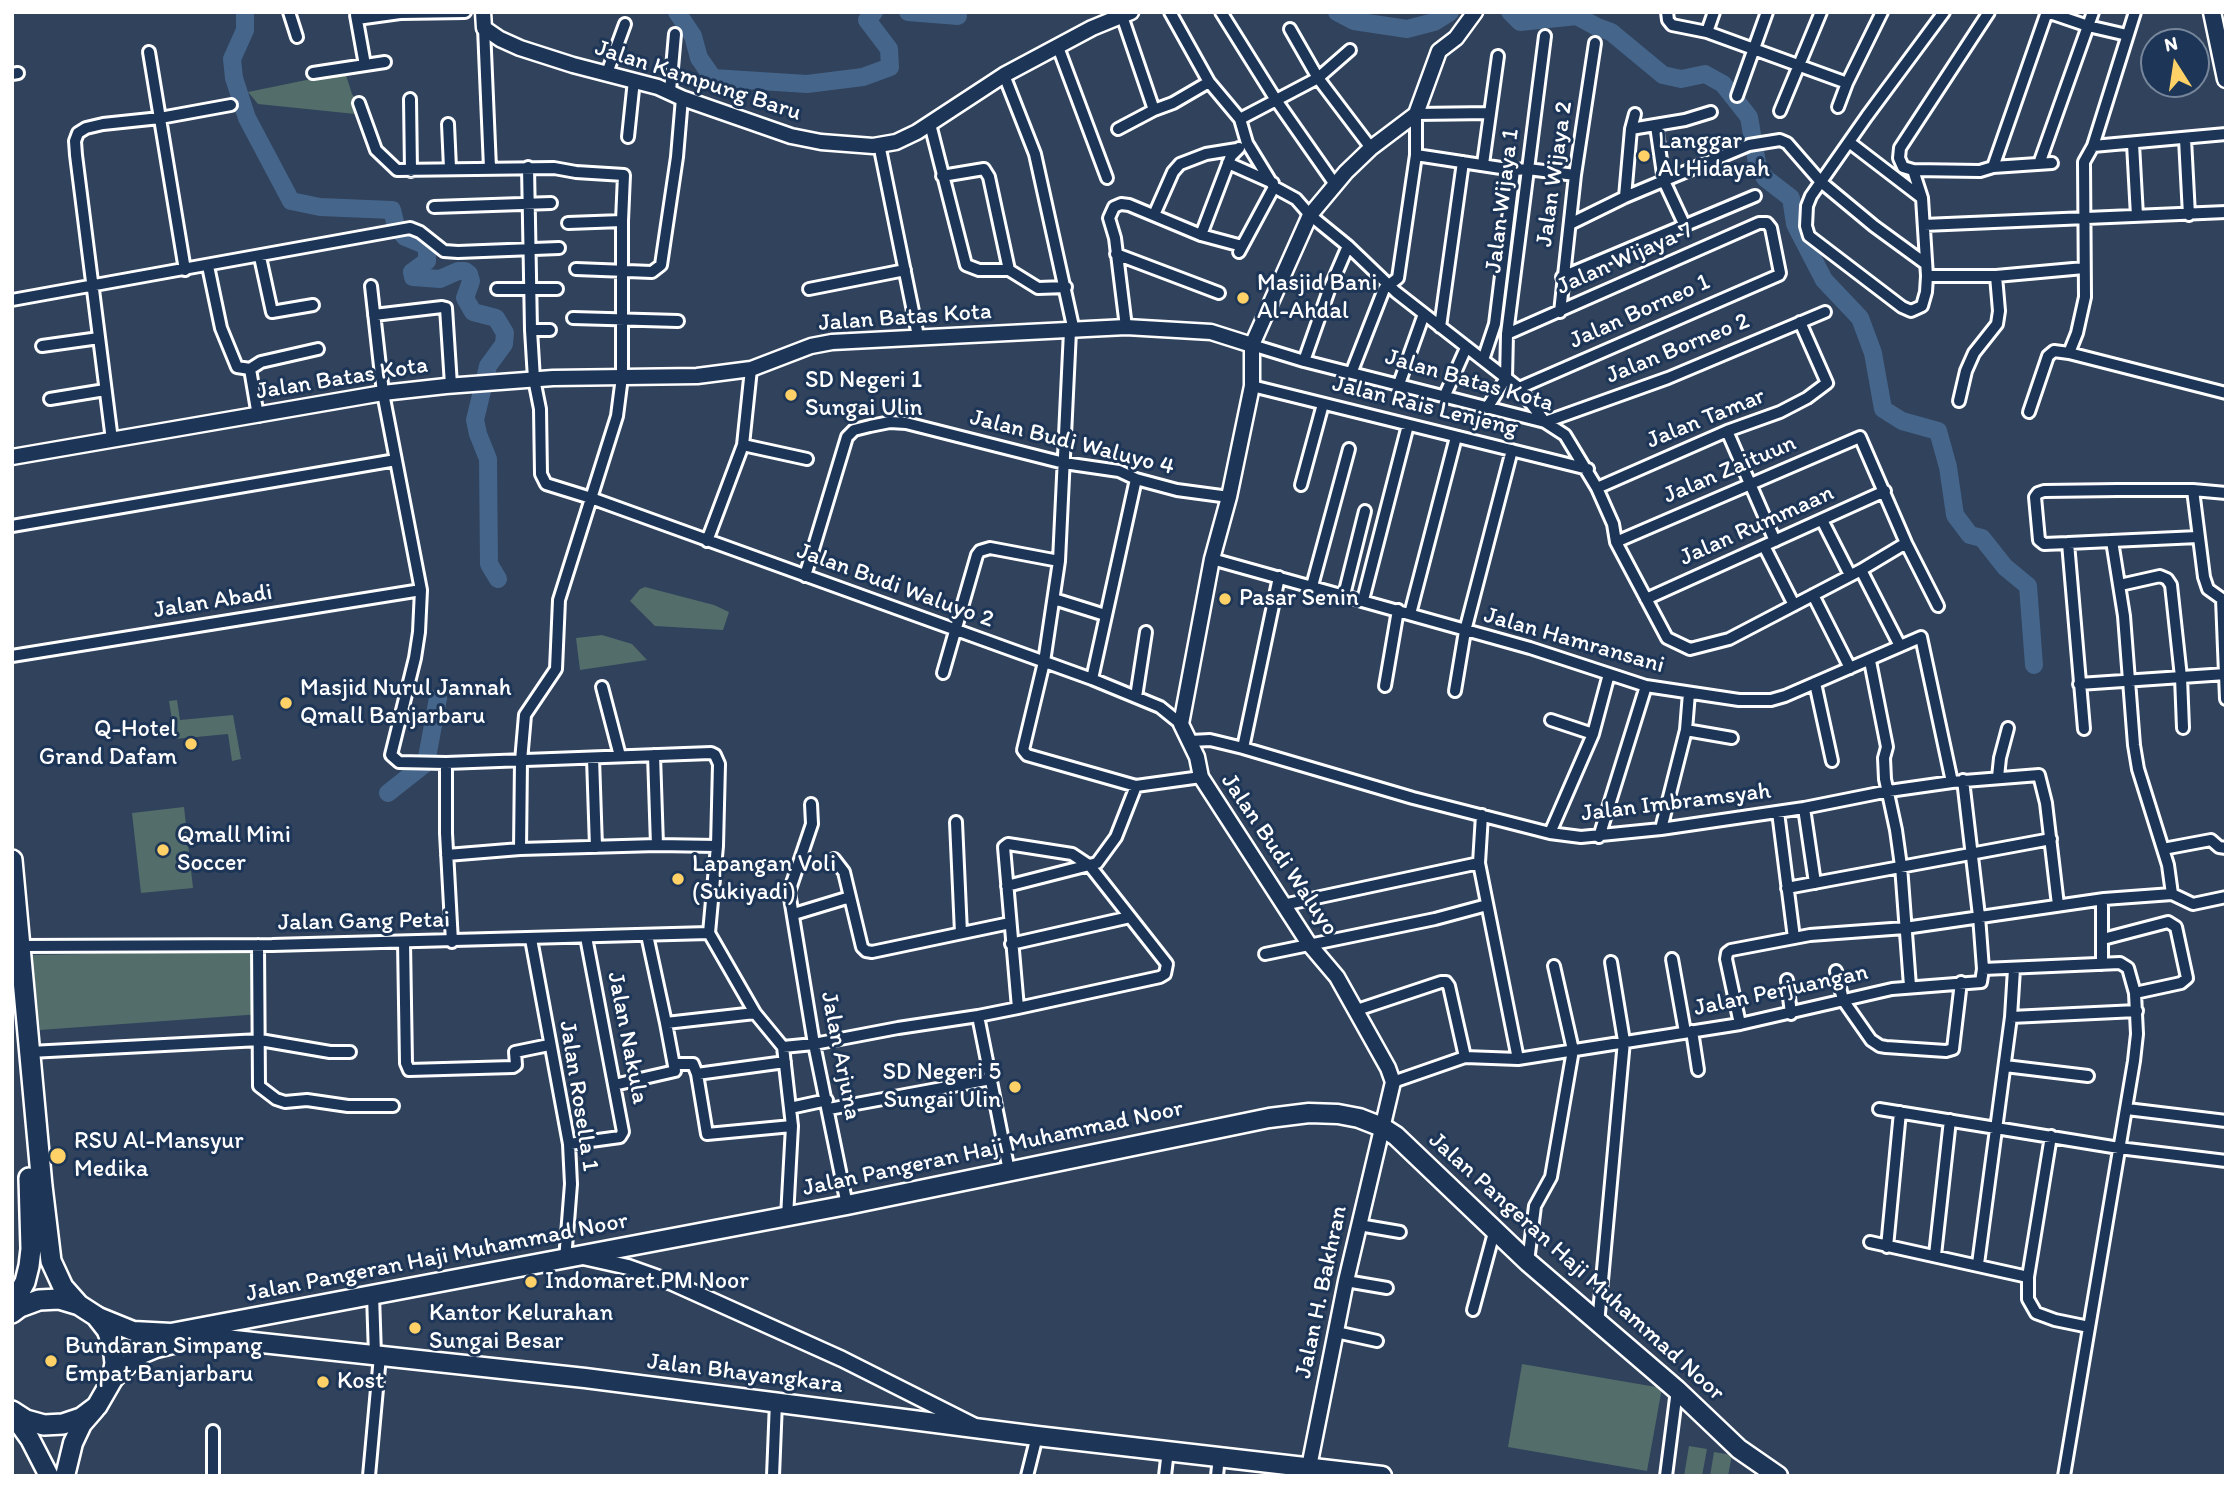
<!DOCTYPE html>
<html>
<head>
<meta charset="utf-8">
<style>
  body { margin:0 }
  #map { position:relative; width:2238px; height:1488px; overflow:hidden; background:#30425c; font-family:Itim,sans-serif }
  canvas { display:block }
  .frame { position:absolute; inset:0; border:14px solid #fff; pointer-events:none }
  .north { position:absolute; left:2140px; top:28px; width:70px; height:70px; box-sizing:border-box; background:#1d3557; border:2px solid #77869a; border-radius:50%; rotate:348deg; font-size:19px; font-weight:700; line-height:28px; text-align:center; color:#fff }
  .north::after { content:''; display:block; margin:auto; width:24px; height:32px; background:#ffd166; clip-path:polygon(50% 0,100% 100%,50% 72%,0 100%) }
</style>
</head>
<body>
<div id="map">
<canvas width="2238" height="1488"></canvas>
<div class="frame"></div>
<div class="north">N</div>
</div>
<script>
const ctx = document.querySelector('canvas').getContext('2d');
ctx.lineJoin = 'round';
function paint(path, color) { ctx.fillStyle = color; ctx.fill(path, 'evenodd'); }
const shape = rows => new Path2D(rows.map(r => 'M' + r).join(''));
function strokePath(path, color, width, dash) { ctx.strokeStyle = color; ctx.lineWidth = width; ctx.lineCap = dash ? 'butt' : 'round'; ctx.setLineDash(dash || []); ctx.stroke(path); }
function drawText(font, color, halo, rows, align = 'center') {
  ctx.font = font + ' Itim,sans-serif'; ctx.lineWidth = 6; ctx.setLineDash([]); ctx.textBaseline = 'middle'; ctx.strokeStyle = halo; ctx.fillStyle = color; for (const [text, x, y, turn = 0] of rows) {
    ctx.save(); ctx.translate(x, y); ctx.rotate((+turn || 0) * Math.PI / 180); ctx.textAlign = isNaN(turn) ? turn : align; if (halo) ctx.strokeText(text, 0, 0); ctx.fillText(text, 0, 0); ctx.restore();
  }
}
const green = shape([
  [345,72,352,94,365,115,258,104,248,92],
  [645,587,714,605,729,612,723,630,655,626,630,601,640,589],
  [602,635,632,644,647,660,580,670,576,638],
  [177,700,180,720,233,715,241,759,232,761,228,734,175,739,169,701],
  [184,807,193,888,141,893,132,813],
  [256,951,261,1014,40,1030,32,955],
  [1522,1364,1662,1388,1647,1471,1508,1447],
  [1689,1446,1707,1449,1702,1476,1684,1476],
  [1714,1452,1732,1455,1728,1476,1710,1476]
]);
const river = shape([
  [245,12,245,30,232,59,234,78,247,118,291,201,320,207,392,210,396,226,405,237,422,244,427,249,427,261,412,272,413,277,440,279,458,271,465,271,469,274,471,281,465,298,473,312,496,318,505,333,504,344,488,366,475,420,478,434,488,459,489,564,498,579],
  [677,12,693,36,699,58,713,78,807,84,863,77,890,67,889,49,867,20,874,12],
  [908,12,958,16,953,12],
  [1337,12,1354,21,1407,29,1434,22,1450,12],
  [1510,12,1520,22,1577,16,1597,27,1611,32,1663,75,1681,79,1705,74,1723,84,1749,117,1757,163,1765,178,1791,198,1795,224,1824,280,1860,318,1873,353,1883,409,1902,421,1938,431,1948,467,1955,515,1970,535,1982,538,2005,567,2028,586,2034,665],
  [388,793,426,763,438,698]
]);
const minor = shape([
  [289,12,297,37],
  [1170,12,1209,82,1240,119,1247,143,1274,187,1296,199,1310,215,1348,246,1396,292,1519,388,1779,275,1780,273,1771,228,1767,223,1759,223,1507,334],
  [1221,12,1276,100,1334,183],
  [1667,12,1668,20,1672,25,1707,32,1847,83],
  [1989,12,1900,148,1899,158,1903,167,1913,170,1980,171,1993,167,2052,163],
  [2047,12,2088,26,2127,35],
  [2135,12,2093,146,2084,162,2085,297,2077,333,2069,353,2226,393],
  [356,15,365,65],
  [1122,16,1154,110,1173,103,1209,82],
  [357,19,400,13,465,12],
  [484,28,490,168],
  [1290,29,1318,78,1371,148],
  [1707,32,1714,12],
  [1058,47,1107,178],
  [149,52,185,270],
  [313,73,385,62],
  [607,73,625,24],
  [12,74,18,73],
  [1004,75,1035,154,1074,331],
  [670,91,675,34],
  [1737,96,1767,12],
  [410,99,411,171],
  [359,103,376,150,397,170,554,168,576,172,624,175,622,221,568,223],
  [1838,107,1847,83,1882,12],
  [1780,111,1821,12],
  [1240,119,1318,78,1350,50],
  [448,124,450,168],
  [930,124,966,265,979,270,1009,270,1038,288,1066,287],
  [1656,126,1664,181,1685,226],
  [1118,129,1154,110],
  [1631,129,1685,120,1711,112],
  [628,137,634,80],
  [2185,139,2189,215],
  [1849,142,1922,198],
  [879,144,918,336],
  [2133,144,2137,216],
  [2093,146,2226,134],
  [1416,155,1514,170,1528,169,1575,175],
  [1228,163,1273,183],
  [1483,164,1498,56],
  [2039,164,2093,12],
  [528,167,531,330,534,379,540,409,541,474,546,484,591,498,1092,679,1160,707,1181,724],
  [1993,167,2047,12],
  [1913,170,1922,198,1927,276,1926,292,1922,306,1911,311,1902,307,1809,236,1806,226,1807,206,1811,196,1867,116,1944,12],
  [942,176,984,169,989,177,1009,270],
  [1625,197,1631,129,1635,114],
  [434,207,551,203],
  [1154,215,1173,172,1180,164,1206,154,1237,149],
  [1570,224,1625,197,1749,145,1780,140,1787,143,1821,182,1874,226,1926,264],
  [1924,225,2226,212],
  [1201,235,1231,156,1239,148],
  [1239,252,1274,187],
  [1116,254,1219,293],
  [260,257,272,312,313,305],
  [208,266,221,328,237,367,250,369,258,416],
  [576,269,652,272,661,265,677,157,682,98],
  [1927,276,1996,276,2084,268],
  [1562,277,1755,196],
  [371,286,383,393,421,590,419,632,415,658,391,755,399,762,446,763,711,753,715,755,719,764,717,846,709,933,755,1013,783,1047],
  [497,289,557,289],
  [809,289,905,270],
  [12,300,410,228,420,232,444,251,458,252,559,248],
  [1560,312,1575,175,1595,43],
  [374,315,442,307,446,308,451,385],
  [573,318,678,321],
  [1126,327,1115,238,1109,218,1114,207,1121,204,1129,205,1201,235,1242,246],
  [1440,327,1463,162],
  [531,330,550,330],
  [1070,331,1059,561,1044,662,1023,750,1027,755,1136,786,1201,777],
  [1252,345,1304,361,1545,422,1565,435,1597,488,1613,524,1616,542,1667,638,1690,649,1729,639,1861,570,1906,543],
  [42,346,99,338],
  [1483,360,1495,324,1514,170],
  [1304,361,1329,290,1348,246],
  [250,369,261,362,318,349],
  [1352,371,1384,289,1398,278,1416,155,1416,114,1490,113],
  [1399,384,1424,314],
  [1252,386,1588,469],
  [1519,388,1545,422,1668,378,1825,312],
  [1445,395,1466,348],
  [50,399,105,390],
  [1959,401,1966,371,1974,353,1997,324,1999,311,1996,276],
  [1487,408,1506,378,1507,334,1545,36],
  [2029,412,2048,356,2054,351,2069,353],
  [1727,431,1775,541],
  [112,440,76,155,75,141,78,133,86,128,103,124,160,118,231,105],
  [743,445,807,459],
  [1301,485,1323,404],
  [1597,488,1727,431,1780,412,1807,398,1827,383,1800,322],
  [2193,490,2204,577,2208,589,2222,599,2226,699],
  [1822,520,1850,575],
  [12,526,396,460],
  [707,541,743,445,751,369],
  [2112,541,2124,616,2134,745,2138,769,2168,865,2172,894],
  [1616,542,1860,437,1906,543,1938,606],
  [2068,543,2044,544,2039,540,2035,497,2038,493,2044,491,2118,490,2193,490,2226,493],
  [1764,546,1794,605],
  [1212,559,1530,648,1646,686,1739,700,1771,700,1785,696,1921,637,1952,782],
  [1861,570,1900,646],
  [805,576,847,437,854,430,870,426,890,422,906,423,1064,463,1119,471,1136,479,1177,490,1229,497],
  [2120,585,2160,576,2167,579,2171,585,2181,677,2183,728],
  [1312,586,1349,449],
  [1344,595,1365,511],
  [1813,595,1850,668],
  [1054,599,1105,615],
  [1646,599,1885,491],
  [1363,600,1408,425],
  [1410,614,1456,437],
  [12,656,421,590],
  [1870,661,1887,747,1884,758,1885,779,1896,830,1901,866,1910,986],
  [943,673,977,555,980,551,990,548,1059,561],
  [1092,679,1136,479],
  [1815,683,1832,761],
  [2079,684,2226,674],
  [1385,686,1398,610],
  [602,687,620,756],
  [1455,691,1465,631,1512,450],
  [1136,697,1146,632],
  [1551,720,1593,734],
  [2084,729,2068,543,2198,537],
  [1686,730,1732,738],
  [1191,741,1210,740,1243,748,1413,798,1550,833,1581,837,1661,829,1804,808,1889,791,1952,782,2039,775,2046,803,2058,905],
  [1243,748,1279,577],
  [654,755,657,845],
  [593,758,596,847],
  [446,763,446,833,452,942],
  [1998,777,2000,758,2008,728],
  [811,804,812,824,789,892,814,1044,847,1205],
  [1804,808,1815,883],
  [1778,812,1794,938],
  [1482,815,1479,863,1518,1059],
  [956,822,961,933],
  [1661,829,1686,730,1689,693],
  [1550,833,1593,734,1609,674],
  [1599,837,1646,686],
  [520,849,521,761,525,715,556,669,559,600,617,416,622,377,622,221],
  [2163,849,2211,840,2219,847,2226,848],
  [447,855,520,849,657,845,717,846],
  [834,859,844,872,862,947,866,951,872,952,1010,923],
  [1007,886,1097,863,1116,837,1136,786],
  [1787,888,2051,839],
  [1283,905,1479,863],
  [794,914,850,897],
  [647,935,666,1023],
  [531,939,569,1144,571,1184,565,1260],
  [2103,939,2168,922,2176,927,2187,978,2181,983,2135,993],
  [404,942,406,1063,409,1070,513,1067,516,1065,515,1052,549,1045],
  [1011,944,1130,917],
  [258,945,259,1086,276,1099,285,1102,307,1100,348,1106,393,1106],
  [20,946,272,945,709,933],
  [1265,954,1435,919,1487,905],
  [1672,959,1685,1032],
  [2102,964,2102,905],
  [1983,969,2120,963,2128,968,2135,993,2137,1034,2134,1061,2064,1476],
  [1836,971,1843,1000,1871,1040,1880,1046,1886,1047,1946,1051,1953,1049,1961,982],
  [1787,980,1791,1014],
  [1357,1010,1441,982,1446,982,1449,986,1465,1057],
  [978,1016,1009,1171],
  [2011,1017,2137,1011],
  [1740,1024,1726,959,1727,953,1731,950,1810,935,1905,928,2104,899,2172,894,2193,904,2226,897],
  [1692,1031,1698,1070],
  [783,1047,814,1044,898,1028,978,1016,1018,1008,1160,977,1165,974,1167,964,1090,866,1072,854,1008,844,1004,847,1018,1008],
  [783,1047,792,1126,787,1217],
  [30,1052,260,1040,330,1052,350,1052],
  [674,1064,693,1064,697,1074,785,1062],
  [2005,1066,2088,1076],
  [697,1074,707,1134,792,1126],
  [1393,1082,1465,1057,1518,1059,1740,1024,1892,989,1981,982,1983,969,1979,916,1963,780],
  [614,1085,675,1071,666,1023,755,1013],
  [790,1108,827,1100],
  [829,1109,991,1079],
  [1879,1109,2119,1148,2226,1161],
  [2127,1109,2226,1121],
  [2051,1136,2028,1277,2028,1299,2036,1313,2055,1320,2089,1327],
  [569,1144,620,1137,623,1132,586,937],
  [1359,1225,1400,1232],
  [1870,1242,2028,1277],
  [1887,1247,1900,1112],
  [1935,1255,1950,1120],
  [1528,1262,1535,1206,1551,1177,1573,1050,1554,966],
  [1978,1264,2011,1017,2014,969],
  [1346,1281,1387,1288],
  [373,1295,375,1355],
  [1473,1310,1495,1229],
  [1598,1324,1624,1041,1611,962],
  [1336,1332,1377,1341],
  [213,1431,213,1476],
  [369,1476,380,1356],
  [773,1476,776,1402],
  [1027,1476,1037,1436],
  [1165,1476,1168,1450],
  [1217,1476,1219,1456],
  [1666,1476,1677,1390]
]);
const tertiary = shape([
  [483,12,484,28,500,39,520,48,573,65,658,87,682,98,791,136,821,142,873,146,896,142,917,132,1004,75,1092,28,1131,12],
  [12,457,383,393,446,386,553,378,697,376,751,369,811,346,832,342,1126,327,1211,332,1252,345],
  [583,1257,628,1267,673,1283,842,1359,973,1425],
  [1309,1467,1346,1281,1393,1082,1388,1068,1337,977,1309,944,1201,777,1197,757,1181,724,1212,559,1229,497,1252,386,1252,345,1310,215,1346,172,1371,148,1416,114,1439,51,1456,38,1475,12]
]);
const secondary = shape([
  [2212,12,2226,79]
]);
const primary = shape([
  [96,1316,133,1331,171,1333,847,1205,1269,1118,1309,1113,1338,1114,1359,1118,1382,1127,1396,1136,1528,1262,1677,1390,1739,1449,1778,1476],
  [112,1380,137,1356,156,1348,194,1339,216,1338,585,1378,1037,1436,1382,1476],
  [12,1414,30,1439,49,1476],
  [65,1476,73,1443,82,1424,95,1409]
]);
const trunk = shape([
  [12,860,42,1186,51,1261,63,1287,79,1305],
  [12,1306,25,1282,29,1266,31,1249,29,1178],
  [12,1313,20,1307,39,1300,59,1299,79,1305,96,1316,107,1330,113,1346,115,1363,112,1380,97,1406,81,1418,63,1424,44,1425,26,1420,12,1411]
]);
const markers = [
  [1644,156,7,"#ffd166"],
  [1243,298,7,"#ffd166"],
  [791,395,7,"#ffd166"],
  [1225,599,7,"#ffd166"],
  [286,703,7,"#ffd166"],
  [191,744,7,"#ffd166"],
  [163,850,7,"#ffd166"],
  [678,879,7,"#ffd166"],
  [1015,1087,7,"#ffd166"],
  [58,1156,9,"#ffd166"],
  [531,1282,7,"#ffd166"],
  [415,1328,7,"#ffd166"],
  [51,1361,7,"#ffd166"],
  [323,1382,7,"#ffd166"]
];
const streetNames = [
  ["Jalan Kampung Baru",698,81,18],
  ["Jalan Wijaya 2",1555,174,-82],
  ["Jalan Wijaya 1",1503,201,-83],
  ["Jalan Wijaya 7",1625,259,-24],
  ["Jalan Borneo 1",1640,312,-24],
  ["Jalan Batas Kota",905,318,-4],
  ["Jalan Borneo 2",1678,349,-22],
  ["Jalan Batas Kota",342,379,-9],
  ["Jalan Batas Kota",1469,381,16],
  ["Jalan Rais Lenjeng",1425,407,14],
  ["Jalan Tamar",1706,419,-22],
  ["Jalan Budi Waluyo 4",1072,443,14],
  ["Jalan Zaituun",1730,470,-23],
  ["Jalan Rummaan",1757,526,-24],
  ["Jalan Budi Waluyo 2",895,586,20],
  ["Jalan Abadi",213,602,-9],
  ["Jalan Hamransani",1574,641,16],
  ["Jalan Imbramsyah",1676,803,-7],
  ["Jalan Budi Waluyo",1279,855,56],
  ["Jalan Gang Petai",364,922,-1],
  ["Jalan Perjuangan",1781,991,-12],
  ["Jalan Nakula",627,1038,79],
  ["Jalan Arjuna",840,1056,79],
  ["Jalan Rosella 1",578,1096,81],
  ["Jalan Pangeran Haji Muhammad Noor",993,1149,-12],
  ["Jalan Pangeran Haji Muhammad Noor",437,1258,-11],
  ["Jalan Pangeran Haji Muhammad Noor",1576,1267,42],
  ["Jalan H. Bakhran",1322,1292,-78],
  ["Jalan Bhayangkara",745,1374,7]
];
const poiNames = [
  ["Langgar",1658,142],
  ["Al Hidayah",1658,170],
  ["Masjid Bani",1257,284],
  ["Al-Ahdal",1257,312],
  ["SD Negeri 1",805,381],
  ["Sungai Ulin",805,409],
  ["Pasar Senin",1239,599],
  ["Masjid Nurul Jannah",300,689],
  ["Qmall Banjarbaru",300,717],
  ["Q-Hotel",177,730,"right"],
  ["Grand Dafam",177,758,"right"],
  ["Qmall Mini",177,836],
  ["Soccer",177,864],
  ["Lapangan Voli",692,865],
  ["(Sukiyadi)",692,893],
  ["SD Negeri 5",1001,1073,"right"],
  ["Sungai Ulin",1001,1101,"right"],
  ["RSU Al-Mansyur",74,1142],
  ["Medika",74,1170],
  ["Indomaret PM Noor",545,1282],
  ["Kantor Kelurahan",429,1314],
  ["Sungai Besar",429,1342],
  ["Bundaran Simpang",65,1347],
  ["Empat Banjarbaru",65,1375],
  ["Kost",337,1382]
];
paint(green, '#536d6a');
strokePath(river, '#45658a', 18);
strokePath(minor, '#fff', 16);
strokePath(tertiary, '#fff', 19);
strokePath(secondary, '#fff', 21);
strokePath(primary, '#fff', 23);
strokePath(trunk, '#fff', 24);
strokePath(minor, '#1d3557', 10);
strokePath(tertiary, '#1d3557', 14);
strokePath(secondary, '#1d3557', 16);
strokePath(primary, '#1d3557', 18);
strokePath(trunk, '#1d3557', 19);
for (const [x, y, r, color] of markers) { const dot = new Path2D(); dot.arc(x, y, r, 0, 2 * Math.PI); ctx.fillStyle = color; ctx.fill(dot); strokePath(dot, '#1d3557', 2.5); }
drawText('24px', '#fff', '#1d3557', streetNames);
drawText('24px', '#fff', '#1d3557', poiNames, 'left');
</script>
</body>
</html>
